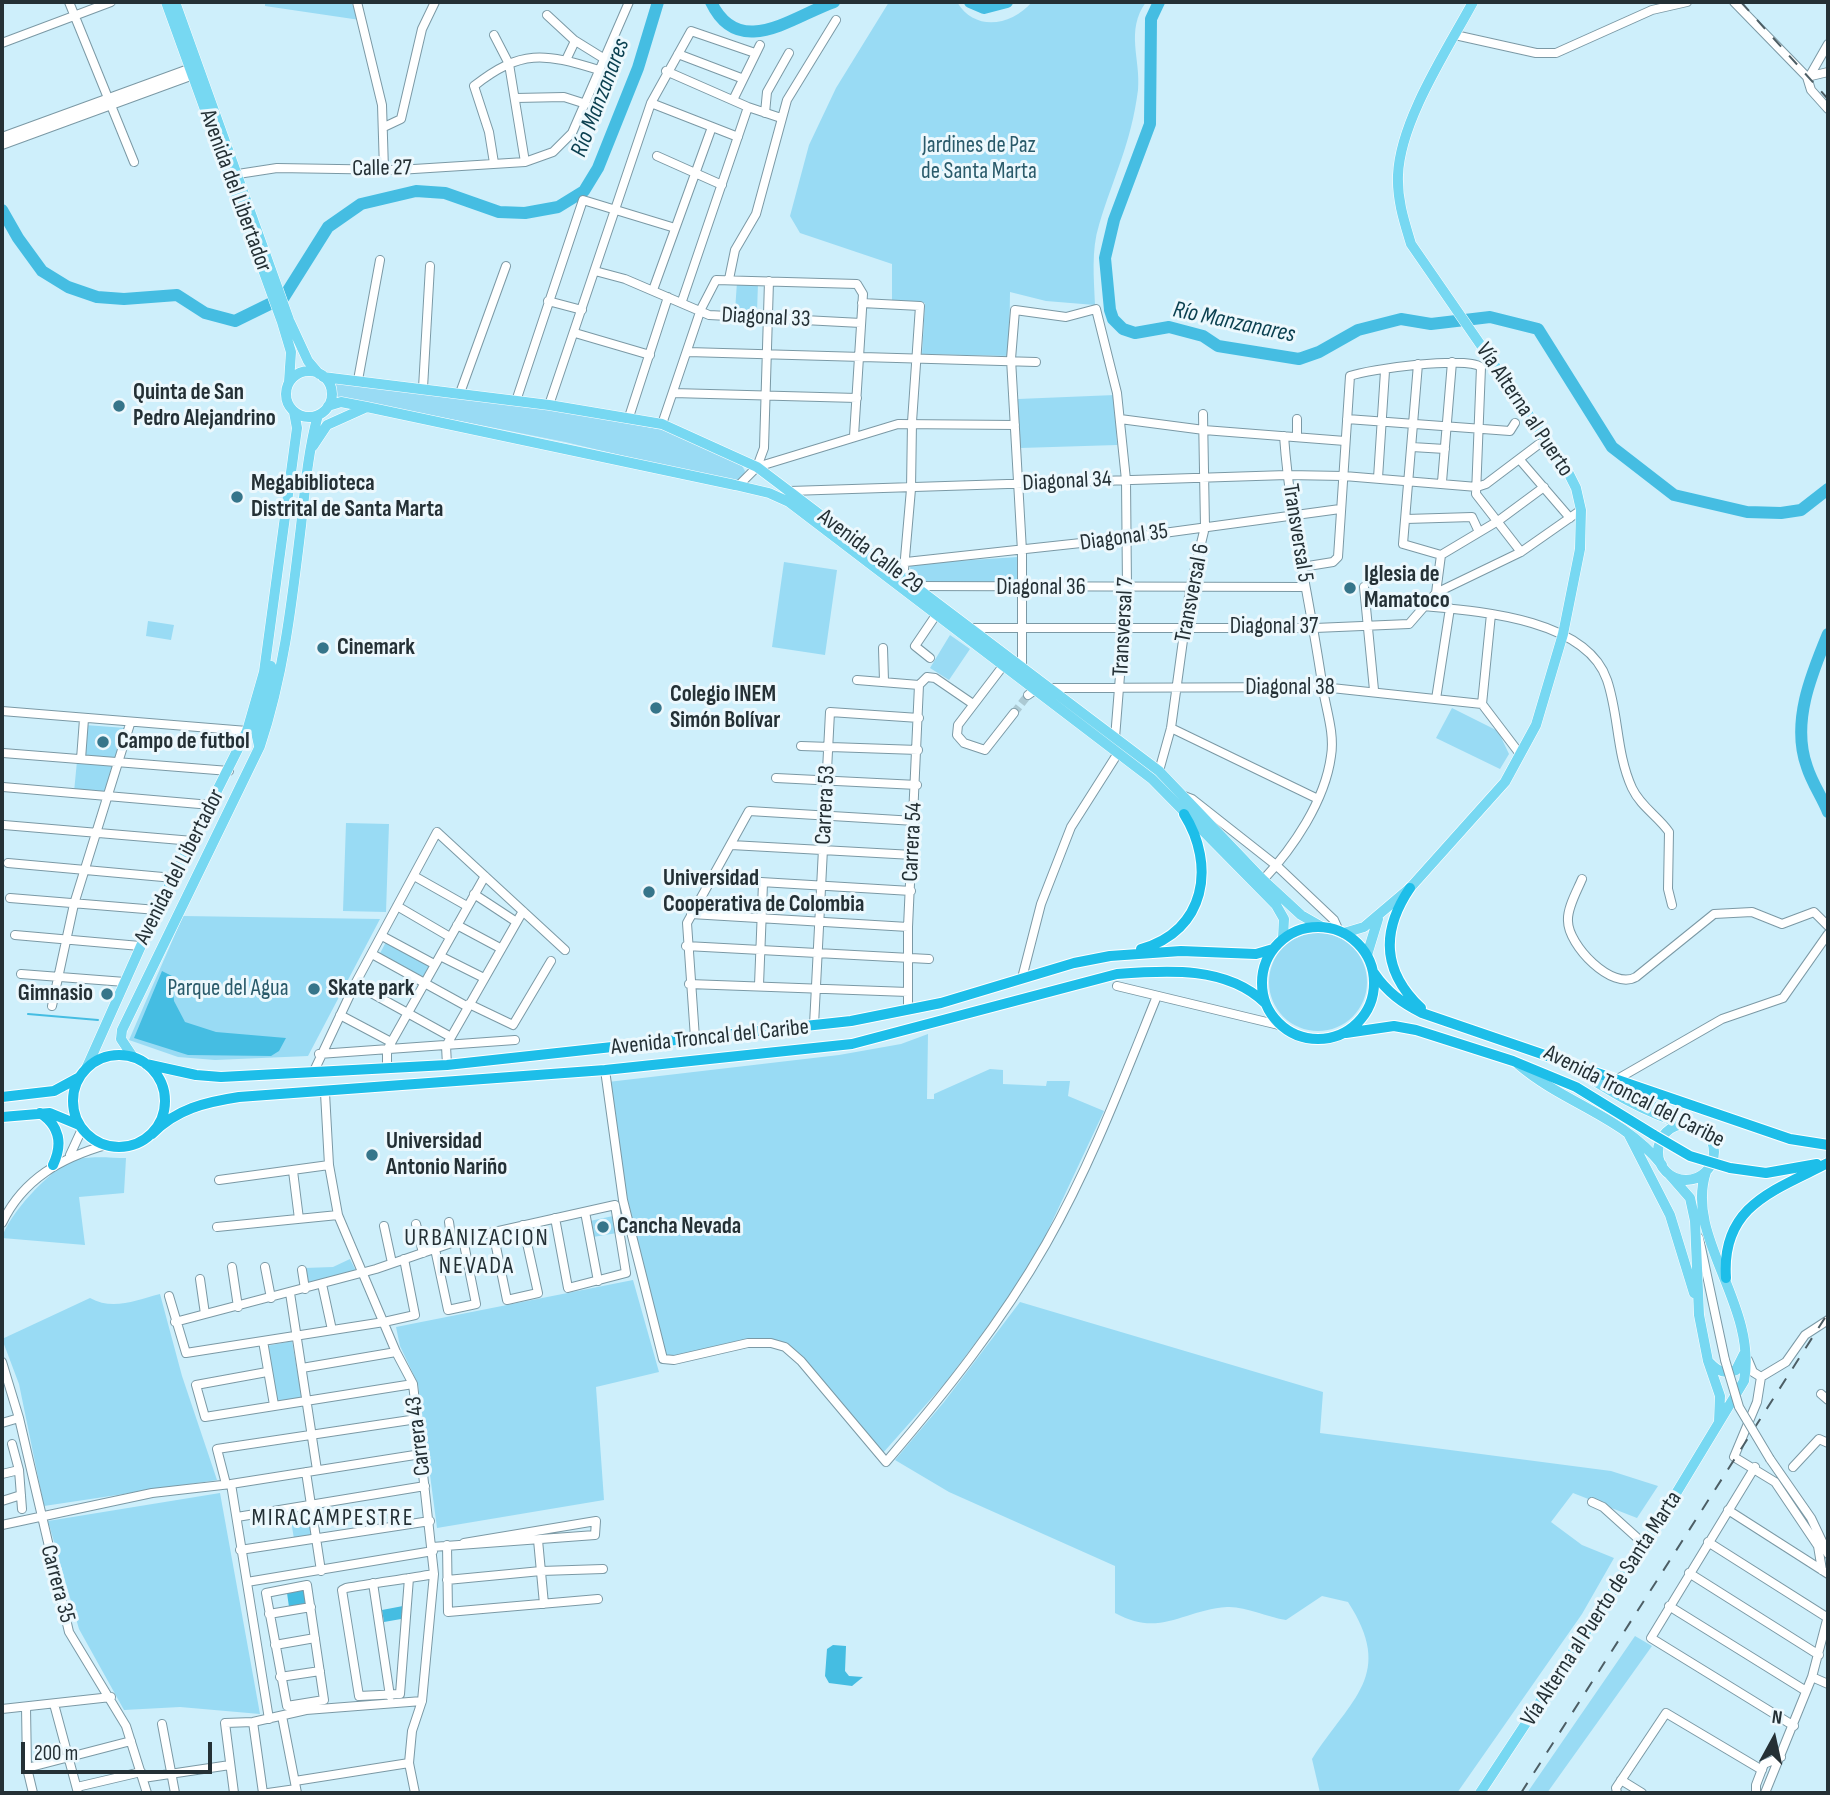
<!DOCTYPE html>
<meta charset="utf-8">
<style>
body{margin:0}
#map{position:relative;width:1830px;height:1795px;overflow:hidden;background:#ceeffb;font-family:"Sofia Sans Condensed",sans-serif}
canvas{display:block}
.frame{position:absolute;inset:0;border:4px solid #243035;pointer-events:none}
.north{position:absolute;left:1739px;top:1704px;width:70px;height:70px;-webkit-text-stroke:5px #ecf8fd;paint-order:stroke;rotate:8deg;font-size:19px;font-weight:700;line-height:28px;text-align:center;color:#243035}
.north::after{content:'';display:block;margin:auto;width:24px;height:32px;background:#243035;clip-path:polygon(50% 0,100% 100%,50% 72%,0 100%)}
.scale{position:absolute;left:21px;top:1742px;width:191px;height:32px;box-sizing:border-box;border:4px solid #243035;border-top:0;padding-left:9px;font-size:21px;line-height:24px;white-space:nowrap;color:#243035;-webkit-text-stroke:5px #ecf8fd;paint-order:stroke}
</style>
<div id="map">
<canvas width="1830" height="1795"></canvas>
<div class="frame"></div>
<div class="north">N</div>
<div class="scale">200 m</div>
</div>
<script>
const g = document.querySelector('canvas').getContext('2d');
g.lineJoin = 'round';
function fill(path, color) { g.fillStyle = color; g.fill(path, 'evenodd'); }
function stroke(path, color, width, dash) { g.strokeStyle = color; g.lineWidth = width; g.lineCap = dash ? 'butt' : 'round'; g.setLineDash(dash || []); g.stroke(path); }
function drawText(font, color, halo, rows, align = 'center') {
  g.font = font + ' "Sofia Sans Condensed",sans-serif'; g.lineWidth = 6; g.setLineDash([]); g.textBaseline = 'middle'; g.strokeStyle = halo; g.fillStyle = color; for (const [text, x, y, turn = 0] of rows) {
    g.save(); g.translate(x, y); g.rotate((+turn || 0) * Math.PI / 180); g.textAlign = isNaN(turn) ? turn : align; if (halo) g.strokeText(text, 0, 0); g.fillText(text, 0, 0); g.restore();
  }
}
fill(new Path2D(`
 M 265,2 L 351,2 L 360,20 L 265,6 Z
 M 889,2 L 957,2 C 975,32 1011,26 1032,2 L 1146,2 C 1125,31 1141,59 1138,90 C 1131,144 1114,175 1099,225 C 1091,250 1094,279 1095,305 L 1046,301 L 1010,292 L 1009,356 L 922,354 L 925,303 L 892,302 L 892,264 L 800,233 L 790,216 L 809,145 L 836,88 Z
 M 737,282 L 758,283 L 757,312 L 735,311 Z
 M 332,378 L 562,411 L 668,431 L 740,462 L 745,471 L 743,477 L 734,482 L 565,442 L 335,396 Z
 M 1115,395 L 1117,445 L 1020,448 L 1018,399 Z
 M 1018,557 L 1020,587 L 911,582 L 910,564 Z
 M 784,562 L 837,570 L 825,655 L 772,647 Z
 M 148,621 L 174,625 L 171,640 L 146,636 Z
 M 950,635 L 970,649 L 949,680 L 930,668 Z
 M 1452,708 L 1498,731 L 1509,754 L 1500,769 L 1436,738 Z
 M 85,725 L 126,728 L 119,758 L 82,755 Z
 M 77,761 L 116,764 L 104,795 L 74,792 Z
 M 346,823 L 389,824 L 386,912 L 343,911 Z
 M 183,916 L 380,919 L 308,1056 L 215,1060 L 178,1057 L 129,1040 Z
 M1269 982a49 49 0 1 1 98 0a49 49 0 1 1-98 0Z
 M 386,942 L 430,964 L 422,979 L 378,957 Z
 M 928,1034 L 927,1099 L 934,1099 L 934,1094 L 990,1069 L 1003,1070 L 1003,1084 L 1046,1086 L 1047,1081 L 1070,1081 L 1068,1096 L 1104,1111 L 1035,1258 L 1014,1291 L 946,1382 L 882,1454 L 809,1364 L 798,1354 L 775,1342 L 670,1358 L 664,1353 L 632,1226 L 608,1082 L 839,1055 L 901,1044 Z
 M 126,1158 L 124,1193 L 79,1197 L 85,1245 L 2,1238 C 8,1215 49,1171 71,1161 C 87,1155 110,1158 126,1158 Z
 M 613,1216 L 617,1233 L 593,1237 L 590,1221 Z
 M 350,1259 L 356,1271 L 307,1284 L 304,1268 L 333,1267 Z
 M 633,1280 L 659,1372 L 596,1387 L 604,1500 L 437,1528 L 418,1384 L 400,1346 L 396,1327 Z
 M 160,1294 L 182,1376 L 217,1480 L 44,1506 L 19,1384 L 2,1339 L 90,1298 C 113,1311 136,1300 160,1294 Z
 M 1020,1302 L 1323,1392 L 1320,1433 L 1611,1471 L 1658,1486 L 1637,1518 L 1573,1493 L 1551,1522 L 1582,1545 L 1614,1558 L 1582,1614 L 1457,1793 L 1320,1793 L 1312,1759 C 1352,1697 1395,1675 1348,1602 L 1322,1596 L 1286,1620 C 1267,1617 1245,1606 1227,1607 C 1183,1610 1160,1638 1115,1613 L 1115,1566 L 949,1492 L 895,1460 L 944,1402 Z
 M 292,1341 L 302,1399 L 278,1403 L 267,1346 Z
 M 220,1493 L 260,1714 L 180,1707 L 124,1710 L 79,1629 L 48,1521 Z
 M 309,1511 L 313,1537 L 294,1539 L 290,1514 Z
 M 1635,1636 L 1652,1646 L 1547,1793 L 1527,1793 Z`), '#99dbf4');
fill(new Path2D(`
 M 162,971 L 172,976 L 174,1001 L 185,1022 L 216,1032 L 286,1038 L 279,1051 L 271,1056 L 188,1055 L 134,1038 Z
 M 304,1590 L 306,1604 L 289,1607 L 287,1593 Z
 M 403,1606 L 401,1619 L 384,1622 L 382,1610 Z
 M 833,1645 L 846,1646 L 845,1671 L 849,1676 L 863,1677 L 852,1686 L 829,1683 L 825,1676 L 827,1649 Z`), '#45bde2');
stroke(new Path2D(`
 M 28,1014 L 98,1020`), '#45bde2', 2);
stroke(new Path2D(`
 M 711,2 C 739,61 793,16 834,2
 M 970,2 L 984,8 L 1007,2
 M 1159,2 L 1151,19 L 1150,124 L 1114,220 L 1105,258 L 1110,310 L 1113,319 L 1123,329 L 1135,333 L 1169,327 L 1203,336 L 1218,346 L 1299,359 L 1319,352 L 1358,330 L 1401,319 L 1431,324 L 1490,317 L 1538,329 L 1612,447 L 1674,495 L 1747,512 L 1781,513 L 1801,510 L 1828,489
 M 2,210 L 18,238 L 42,271 L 68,287 L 97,297 L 124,299 L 177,295 L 205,313 L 235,321 L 284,297 L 328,227 L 361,204 L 416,191 L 445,193 L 499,212 L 525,213 L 558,207 L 584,191 L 598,168 L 638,68 L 658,2
 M 1828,634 C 1811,675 1791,723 1807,767 C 1812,783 1822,797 1828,812`), '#45bde2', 12);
stroke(new Path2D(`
 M 1014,713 L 1028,695`), '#acc9d3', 8, [8, 4]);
const minor = new Path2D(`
 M 69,2 L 134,162
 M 357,2 L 382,105 L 384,170
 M 1734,2 L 1807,77 L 1811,90 L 1828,109
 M 547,15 L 574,40 L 603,58
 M 494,35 L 509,64 L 525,162
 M 1455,35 L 1536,53 L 1556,53 L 1652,10 L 1687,2
 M 2,43 L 111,2
 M 678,54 L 741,78
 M 566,60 L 575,41
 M 666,71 L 748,107 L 781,118
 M 1811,76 L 1828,72
 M 1808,79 L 1828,44
 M 516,98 L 564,97 L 586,104
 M 733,100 L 760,45
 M 651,103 L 738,137
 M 765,113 L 767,92 L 789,53
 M 384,127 L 401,119 L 422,29 L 435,2
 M 2,137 L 194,67
 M 2,145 L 196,74
 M 657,156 L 722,185
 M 494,163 L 489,132 L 474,86 C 521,49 544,53 599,70
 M 238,174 L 277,168 L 398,170 L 525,162 L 553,152 L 572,133 L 629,2
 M 595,271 L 625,279 L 709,315 L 861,323
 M 729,279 L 735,250 L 756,214 L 787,100 L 836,20
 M 653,290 L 712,127
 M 548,301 L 582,310
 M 682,301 L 748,107
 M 862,303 L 920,306 L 912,422 L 911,489 L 903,581
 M 575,333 L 650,355
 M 688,352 L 1036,362
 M 1418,364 L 1403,544 L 1441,555 L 1498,521 L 1544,487
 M 358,380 L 380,260
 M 423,388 L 430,266
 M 460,393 L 506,266
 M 673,393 L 857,398
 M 516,401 L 583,200 L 675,228
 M 549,405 L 651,103 L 691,31 L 755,53
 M 629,417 L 668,297
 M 1120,419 L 1204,430 L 1345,441
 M 1297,419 L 1297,437
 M 1347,419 L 1510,431 L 1515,423
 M 662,424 L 701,309 L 716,280 L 857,284 L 863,294 L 854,436
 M 1412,447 L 1445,449
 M 1520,460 L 1570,518
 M 757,467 L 898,424 L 1015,425
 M 1378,478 L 1385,371
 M 1442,482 L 1452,362
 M 739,485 L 757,467 L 764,448 L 769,281
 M 790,491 L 1287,475 L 1344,476 L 1477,487 L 1486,484 L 1539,444
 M 1406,519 L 1472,517 L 1479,532
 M 906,562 L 1127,538 L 1340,509
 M 1302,567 L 1333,562 L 1338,557 L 1350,376 C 1369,369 1466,356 1481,367 L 1476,494 L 1521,552
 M 910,586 L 1305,587
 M 1364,587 L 1374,690
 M 1436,593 L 1441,555
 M 1423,606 C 1476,611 1586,618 1607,680 C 1619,715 1616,753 1632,788 C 1641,807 1658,816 1669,832 L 1668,889 L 1672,905
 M 972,628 L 1315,628 L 1409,624 L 1436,593 L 1521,552 L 1581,510
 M 883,648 L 884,681
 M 930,658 L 915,646 L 936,615
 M 1003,666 L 958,725 L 957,735 L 964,743 L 985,750 L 1014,713
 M 1022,668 L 1022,551 L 1011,359 L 1015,310 L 1066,317 L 1096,309 L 1117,393 L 1126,480 L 1127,588 L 1115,738
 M 857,680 L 919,685
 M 1028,695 L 1035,690 L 1049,688 L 1322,687 L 1482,704 L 1520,754
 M 1436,699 L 1450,608
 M 1482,704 L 1491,614
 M 2,711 L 247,731
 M 1171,728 L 1318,799
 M 801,746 L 918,750
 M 3,753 L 229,771
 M 81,759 L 84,719
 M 1159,771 L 1171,728 L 1190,589 L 1205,527 L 1203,414
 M 776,778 L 917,785
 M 3,787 L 211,805
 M 1184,796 L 1192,799 L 1277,866 L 1334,920 L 1339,931
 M 4,825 L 193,841
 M 731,845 L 913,855
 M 8,863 L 174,878
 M 414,876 L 467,906
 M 711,879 L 911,891
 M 1582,879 C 1577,891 1567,908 1568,921 C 1568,945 1612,991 1636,977 L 1714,914 L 1752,912 L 1782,924 L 1814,912 L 1828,926
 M 1263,880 C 1293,848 1325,801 1331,756 C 1335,732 1325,707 1322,683 C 1310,600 1290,520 1284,436
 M 474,894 L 515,921
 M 10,898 L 157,910
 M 397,906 L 450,937
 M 691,914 L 908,927
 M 457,925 L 500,948
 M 15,935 L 140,946
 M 382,936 L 434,964
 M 686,946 L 929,959
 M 372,954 L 468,1007
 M 440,956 L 484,978
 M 21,974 L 125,982
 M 1022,978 L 1041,904 L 1071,827 L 1118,753
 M 355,984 L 451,1037
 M 689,984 L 908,992
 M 759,985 L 763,883
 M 1117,986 L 1283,1026
 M 469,1004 L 513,1025 L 551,961
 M 52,1006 L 74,904 L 130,724
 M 908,1010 L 908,927 L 919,685 L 927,677 L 935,678 L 973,704
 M 340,1015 L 391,1042
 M 814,1025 L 830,712 L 919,718
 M 695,1038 L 687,923 L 749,811 L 915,821
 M 319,1054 L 515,1040
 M 447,1065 L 446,1046 L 523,911
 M 387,1068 L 387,1050 L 485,876
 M 605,1070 L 623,1200 L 663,1359 L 674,1360 L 748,1343 L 771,1343 L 785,1347 L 801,1361 L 886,1462 C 945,1393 1001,1323 1046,1244 C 1091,1165 1123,1080 1157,996
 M 314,1071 L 355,984 L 437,832 L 565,950
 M 1614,1081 L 1722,1019 L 1783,998 L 1828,934
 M 325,1093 L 329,1165 L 338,1215 L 396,1352 L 413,1384 L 417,1419 L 434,1574 L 422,1701 L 412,1731 L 409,1763 L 415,1793
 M 70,1155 L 82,1129
 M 293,1171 L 299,1219
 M 219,1180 L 329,1165
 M 585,1212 L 598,1281
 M 449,1222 L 452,1243
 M 2,1223 C 23,1179 61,1158 106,1145
 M 416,1224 L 423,1253
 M 384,1226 L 392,1263
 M 217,1227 L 338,1215
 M 493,1232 L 507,1300 L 538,1293 L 523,1225
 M 1699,1238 L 1725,1360
 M 435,1249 L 448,1310 L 476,1304 L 463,1239
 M 232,1267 L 238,1307
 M 265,1267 L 271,1298
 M 302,1270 L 305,1289
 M 200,1279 L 205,1314
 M 322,1284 L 332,1330
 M 290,1293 L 317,1470
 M 169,1296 L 186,1353 L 384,1322 L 415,1315 L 404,1259
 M 175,1322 L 376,1269 L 463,1239 L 615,1205 L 626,1273 L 568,1288 L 555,1218
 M 263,1341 L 274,1405
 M 1748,1360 L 1753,1372 L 1761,1377
 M 2,1362 L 19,1418 L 69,1632 L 126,1726 L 147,1793
 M 302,1368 L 396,1352
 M 267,1372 L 196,1385 L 205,1417 L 413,1384
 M 1821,1394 L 1828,1400
 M 2,1423 L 19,1418
 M 12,1444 L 19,1470 L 22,1509
 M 1770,1459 L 1811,1518 L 1828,1554
 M 1755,1467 L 1651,1638 L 1794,1726
 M 1793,1467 L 1819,1439 L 1828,1443
 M 306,1472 L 321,1571
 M 2,1474 L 19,1470
 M 226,1484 L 217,1449 L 417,1419
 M 231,1484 L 269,1719
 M 2,1501 L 21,1495
 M 1592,1502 L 1603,1507 L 1644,1544
 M 1728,1510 L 1828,1574
 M 237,1517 L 425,1486
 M 2,1525 L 152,1493 L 231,1484 L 421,1454
 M 538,1540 L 544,1604
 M 1708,1542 L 1828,1618
 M 447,1545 L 448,1612 L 598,1599
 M 432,1547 L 595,1535 L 596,1521 L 464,1543
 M 240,1550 L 430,1521
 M 1822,1570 L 1818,1546 L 1775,1482 L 1734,1457 L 1757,1402 L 1761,1377 L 1786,1362 L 1805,1335 L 1828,1320
 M 1689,1573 L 1819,1655
 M 409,1578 L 400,1694 L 359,1696 L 342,1590 L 346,1588 C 375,1583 405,1579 434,1574
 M 447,1580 L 541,1571 L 603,1569
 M 247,1582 L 433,1551
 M 373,1583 L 390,1696
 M 307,1585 L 324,1700 L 287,1706 L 266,1593 Z
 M 1669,1606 L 1806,1691
 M 269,1614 L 311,1607
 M 275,1645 L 315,1638
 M 280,1677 L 320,1671
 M 1812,1677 L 1828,1684
 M 54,1704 L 78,1793
 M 26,1707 L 27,1768 L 33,1793
 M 2,1709 L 111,1697
 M 282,1716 L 297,1793
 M 253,1722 L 263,1793
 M 162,1724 L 175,1793
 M 27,1768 L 131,1741
 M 143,1778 L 230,1765
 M 1621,1780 L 1642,1793
 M 295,1781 L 409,1763
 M 77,1787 L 141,1772
 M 234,1793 L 225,1723 L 253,1722 L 306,1710 L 422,1701
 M 268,1793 L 296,1789
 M 1617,1793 L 1616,1788 L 1666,1713 L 1762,1770
 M 1756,1793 L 1756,1785 L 1764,1764 L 1781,1757
 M 1765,1793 L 1812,1677 L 1828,1616`);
const major = new Path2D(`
 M 166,2 L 282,322 L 291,352 L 289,382
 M 175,2 L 289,320 L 308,361 L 319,374
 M286 394a23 23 0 1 1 46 0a23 23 0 1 1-46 0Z
 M 323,377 L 549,405 L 662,424 L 757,467 L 1159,771 L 1263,880 L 1301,915 L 1322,927
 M 328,406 L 341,402 L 367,407 L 735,485 L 769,493 L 789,502 L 1152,779 L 1276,905 L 1284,919 L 1283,938
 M 313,446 L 327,425 L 367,407
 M 259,746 L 256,732 L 271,666
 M 1344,933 L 1364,927 L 1410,888 L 1505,782 L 1536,725 L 1563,634 L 1580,549 L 1581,510 L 1576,488 L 1567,470 L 1411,244 C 1404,221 1397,200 1398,175 C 1400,121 1447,50 1473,2
 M 1367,955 L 1378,919
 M 133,1057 L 121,1039 L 122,1030 L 260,746 C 284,674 292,601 301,526 C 305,489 308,451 318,415
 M 1519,1065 C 1565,1104 1621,1115 1662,1165
 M 1574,1068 C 1610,1091 1643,1112 1684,1124
 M 86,1069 L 157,910 L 247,731 L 264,672 L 297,428 L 294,412
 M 1640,1089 L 1646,1101 L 1666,1116
 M1658 1152a28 28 0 1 1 56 0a28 28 0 1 1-56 0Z
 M 1628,1133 L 1670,1215 L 1694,1293
 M 1669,1174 L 1690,1198 L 1695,1221 L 1699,1315 L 1708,1361 L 1720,1396 L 1719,1422
 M 1710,1363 C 1718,1372 1726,1374 1736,1370 L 1744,1354
 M 1480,1793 L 1663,1515 L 1744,1381 C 1758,1305 1684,1237 1706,1172`);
const highway = new Path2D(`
 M 1410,888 C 1381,931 1382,971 1421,1008
 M1262 983a56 56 0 1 1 112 0a56 56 0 1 1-112 0Z
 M 1141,949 C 1206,931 1216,865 1184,814
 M 1374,973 C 1387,992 1402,1003 1422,1013 L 1790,1139 L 1828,1145
 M 1346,1033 L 1394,1026 L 1416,1030 L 1513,1061 L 1576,1087 L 1654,1135
 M73 1101a46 46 0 1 1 92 0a46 46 0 1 1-92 0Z
 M 146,1064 L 196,1075 L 221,1077 L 447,1065 L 851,1021 L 941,1003 L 1074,963 L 1110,956 L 1181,951 L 1256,954 L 1273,949
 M 2,1097 L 54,1091 L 78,1078
 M 40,1113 C 60,1126 63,1144 53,1165
 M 2,1117 L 50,1113 L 79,1125
 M 152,1134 C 176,1109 206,1102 239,1097 L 605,1070 L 852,1044 L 1117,974 C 1167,970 1227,966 1265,1003
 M 1730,1168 L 1766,1173 L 1817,1164
 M 1726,1278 C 1721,1206 1773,1191 1828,1163`);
stroke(minor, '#7b99a5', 10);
stroke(major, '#fff', 11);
stroke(highway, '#fff', 12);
stroke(minor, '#fff', 8);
stroke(major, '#77d8f2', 10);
stroke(highway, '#1dbee9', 10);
stroke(new Path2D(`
 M 1741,2 L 1828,99
 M 1521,1793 L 1828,1313`), '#4d5e65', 2, [12, 12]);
const minorBridge = new Path2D(`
 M 1725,1360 L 1739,1407 L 1770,1459`);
const highwayBridge = new Path2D(`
 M 1654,1135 L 1690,1156 L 1730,1168`);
stroke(minorBridge, '#7b99a5', 10, []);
stroke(highwayBridge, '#fff', 12, []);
stroke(minorBridge, '#fff', 8);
stroke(highwayBridge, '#1dbee9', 10);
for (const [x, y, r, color] of [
 [119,406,7,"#36758a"],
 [237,497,7,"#36758a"],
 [1350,588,7,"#36758a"],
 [323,648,7,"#36758a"],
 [656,708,7,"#36758a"],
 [103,742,7,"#36758a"],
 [649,892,7,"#36758a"],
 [314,989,7,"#36758a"],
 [107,994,7,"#36758a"],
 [372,1155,7,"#36758a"],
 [603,1227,7,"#36758a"]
]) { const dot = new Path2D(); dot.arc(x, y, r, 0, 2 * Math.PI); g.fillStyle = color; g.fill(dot); stroke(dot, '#ecf8fd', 2.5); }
drawText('23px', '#295a6a', '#ecf8fd', [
 ["Jardines de Paz",979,146],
 ["de Santa Marta",979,172],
 ["Parque del Agua",228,989]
]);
drawText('23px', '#243035', '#ecf8fd', [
 ["Calle 27",382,169,-1],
 ["Avenida del Libertador",235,191,70],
 ["Diagonal 33",766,318,3],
 ["Vía Alterna al Puerto",1524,410,56],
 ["Diagonal 34",1067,482,-3],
 ["Transversal 5",1297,533,81],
 ["Diagonal 35",1124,538,-8],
 ["Avenida Calle 29",870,552,37],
 ["Diagonal 36",1041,588],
 ["Transversal 6",1193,593,-79],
 ["Transversal 7",1124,627,-87],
 ["Diagonal 37",1274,627],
 ["Diagonal 38",1290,688],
 ["Carrera 53",826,805,-87],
 ["Carrera 54",913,842,-87],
 ["Avenida del Libertador",180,867,-63],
 ["Avenida Troncal del Caribe",710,1038,-6],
 ["Avenida Troncal del Caribe",1634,1097,27],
 ["Carrera 43",419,1436,-97],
 ["Carrera 35",57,1584,75],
 ["Vía Alterna al Puerto de Santa Marta",1602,1609,-57]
]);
drawText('bold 23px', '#243035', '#ecf8fd', [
 ["Quinta de San",133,393],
 ["Pedro Alejandrino",133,419],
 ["Megabiblioteca",251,484],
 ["Distrital de Santa Marta",251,510],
 ["Iglesia de",1364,575],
 ["Mamatoco",1364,601],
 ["Cinemark",337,648],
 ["Colegio INEM",670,695],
 ["Simón Bolívar",670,721],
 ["Campo de futbol",117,742],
 ["Universidad",663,879],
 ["Cooperativa de Colombia",663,905],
 ["Skate park",328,989],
 ["Gimnasio",93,994,"right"],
 ["Universidad",386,1142],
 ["Antonio Nariño",386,1168],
 ["Cancha Nevada",617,1227]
], 'left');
drawText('italic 24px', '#0a3f4f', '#ecf8fd', [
 ["Río Manzanares",601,98,-69],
 ["Río Manzanares",1234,323,12]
]);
g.letterSpacing = '2px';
drawText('24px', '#243035', '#ecf8fd', [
 ["URBANIZACION",477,1239],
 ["NEVADA",477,1267],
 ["MIRACAMPESTRE",333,1519]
]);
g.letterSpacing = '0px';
</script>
